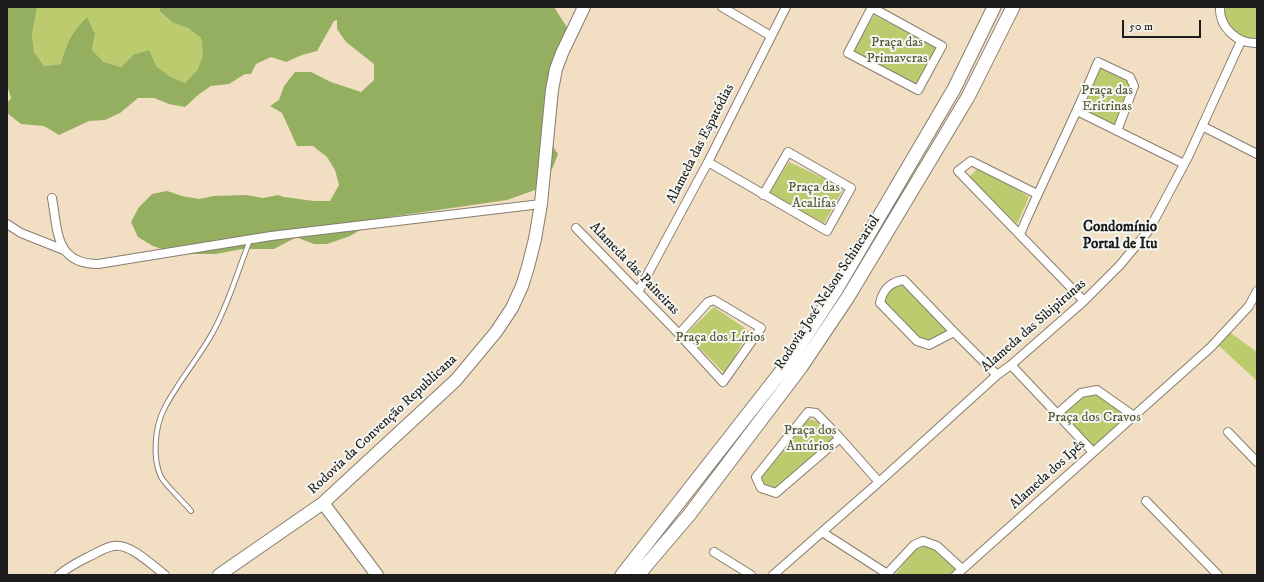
<!DOCTYPE html>
<meta charset="utf-8">
<style>
body{margin:0}
#map{position:relative;width:1264px;height:582px;overflow:hidden;background:#f2dec2;font-family:"IM FELL DW Pica",serif}
canvas{display:block}
.frame{position:absolute;inset:0;border:8px solid #1c1c1c;pointer-events:none}
.scale{position:absolute;left:1122px;top:20px;width:79px;height:18px;box-sizing:border-box;border:2px solid #1c1c1c;border-top:0;padding-left:5px;font-size:12px;line-height:14px;white-space:nowrap;color:#1c1c1c;-webkit-text-stroke:3px #f6f6f2;paint-order:stroke}
</style>
<div id="map">
<canvas width="1264" height="582"></canvas>
<div class="frame"></div>
<div class="scale">50 m</div>
</div>
<script>
const g = document.querySelector('canvas').getContext('2d');
g.lineJoin = 'round';
function fill(path, color) { g.fillStyle = color; g.fill(path, 'evenodd'); }
function stroke(path, color, width, dash) { g.strokeStyle = color; g.lineWidth = width; g.lineCap = dash ? 'butt' : 'round'; g.setLineDash(dash || []); g.stroke(path); }
function drawText(font, color, halo, rows, align = 'center') {
  g.font = font + ' "IM FELL DW Pica",serif'; g.lineWidth = 4; g.setLineDash([]); g.textBaseline = 'middle'; g.strokeStyle = halo; g.fillStyle = color; for (const [text, x, y, turn = 0] of rows) {
    g.save(); g.translate(x, y); g.rotate((+turn || 0) * Math.PI / 180); g.textAlign = isNaN(turn) ? turn : align; if (halo) g.strokeText(text, 0, 0); g.fillText(text, 0, 0); g.restore();
  }
}
fill(new Path2D(`
 M 37,7 L 160,7 L 160,13 L 173,23 L 188,28 L 201,38 L 203,55 L 198,69 L 185,83 L 169,76 L 156,66 L 133,55 L 121,67 L 104,62 L 92,50 L 95,34 L 66,47 L 61,64 L 44,66 L 34,52 L 32,35 Z
 M 1221,7 L 1257,7 L 1257,40 L 1243,38 L 1229,29 Z
 M 874,15 L 937,48 L 916,87 L 852,52 Z
 M 1101,68 L 1128,81 L 1129,90 L 1117,126 L 1082,109 Z
 M 789,162 L 844,188 L 824,223 L 768,194 Z
 M 979,167 L 1029,197 L 1017,224 L 969,177 Z
 M 902,282 L 948,331 L 929,342 L 918,340 L 885,303 L 884,298 L 891,288 Z
 M 714,307 L 749,331 L 725,374 L 686,334 Z
 M 1228,331 L 1257,352 L 1257,381 L 1216,343 Z
 M 1097,392 L 1132,416 L 1093,451 L 1058,414 L 1081,394 Z
 M 807,418 L 818,422 L 834,440 L 776,491 L 764,485 L 760,477 Z
 M 923,545 L 935,548 L 958,570 L 953,575 L 895,575 L 914,550 Z`), '#bccb6d');
fill(new Path2D(`
 M 7,7 L 37,7 L 32,35 L 34,52 L 44,66 L 61,64 C 67,42 71,34 87,17 L 95,34 L 92,50 L 104,62 L 121,67 L 133,55 L 149,50 L 156,66 L 169,76 L 185,83 L 198,69 L 203,55 L 201,38 L 188,28 L 173,23 L 160,12 L 160,7 L 554,7 L 568,29 L 543,110 L 546,126 L 554,148 L 558,154 L 553,167 L 545,181 L 535,190 L 507,200 L 389,217 L 374,222 L 350,236 L 327,244 L 314,244 L 298,238 L 295,238 L 274,249 L 242,249 L 216,254 L 184,254 L 168,251 L 153,246 L 138,237 L 131,222 L 139,207 L 152,194 L 167,191 L 182,196 L 199,199 L 214,196 L 246,195 L 263,198 L 278,195 L 284,197 L 314,201 L 330,201 L 339,185 L 335,170 L 327,157 L 313,146 L 297,146 L 282,113 L 270,106 L 279,100 L 284,86 L 295,72 L 311,72 L 331,82 L 361,92 L 374,80 L 374,64 L 346,42 L 337,29 L 337,20 L 334,21 L 317,51 L 302,55 L 286,62 L 271,57 L 256,64 L 251,74 L 245,74 L 229,84 L 211,86 L 198,95 L 185,107 L 169,104 L 154,98 L 138,98 L 120,113 L 105,120 L 89,121 L 59,135 L 44,126 L 21,124 L 7,113 L 7,103 L 11,98 L 7,85 Z`), '#95af60');
const lane = new Path2D(`
 M 191,511 C 183,501 167,487 161,477 C 152,458 155,427 164,409 C 178,382 198,359 213,332 C 229,303 238,270 250,240`);
const street = new Path2D(`
 M 722,7 L 771,36
 M 871,7 L 942,46 L 918,90 L 848,53 L 872,7
 M 1220,7 C 1219,27 1237,44 1257,43
 M 1077,111 L 1184,164
 M 1202,126 L 1257,154
 M 708,162 L 827,231 L 851,188 L 788,152 L 763,195
 M 1037,194 L 971,161 L 958,171 L 1084,301
 M 52,198 C 58,231 55,264 98,264 L 271,236 L 541,204
 M 7,224 L 21,233 L 64,250
 M 576,228 L 679,334 L 723,382 L 761,328 L 714,300 L 708,302 L 679,334
 M 1020,234 C 1045,176 1074,120 1098,62 L 1130,77 L 1134,86 L 1117,131
 M 638,292 L 708,162 L 786,7
 M 954,332 L 929,345 L 917,341 L 880,303 C 883,289 890,282 904,280 L 954,332 L 997,375
 M 1011,365 L 1093,452
 M 1057,414 L 1081,393 L 1097,390 L 1134,416
 M 1228,432 L 1257,462
 M 840,438 L 776,493 L 761,488 L 756,477 L 808,412 L 816,413 L 840,438 L 879,482
 M 1146,501 L 1218,575
 M 822,532 L 889,575
 M 714,552 L 751,575
 M 887,574 L 914,545 L 923,541 L 937,546 L 962,569
 M 59,575 C 68,567 78,562 88,557 C 97,553 105,547 114,546 C 130,543 153,566 165,575
 M 773,575 L 879,482 L 997,375 L 1011,365 L 1084,301 L 1120,265 L 1149,230 L 1188,157 L 1241,41
 M 956,575 L 1211,347 L 1249,306 L 1257,291`);
const secondary = new Path2D(`
 M 323,503 L 377,575
 M 219,575 L 323,503 L 456,380 L 496,332 L 512,308 L 522,286 L 528,267 L 535,239 L 541,204 L 550,110 L 552,90 L 556,69 L 562,53 L 584,7`);
const primary = new Path2D(`
 M 622,575 L 791,359 L 836,290 L 954,89 L 994,7
 M 638,575 L 689,515 L 801,367 L 848,297 L 968,97 L 1013,7`);
stroke(lane, '#877d6f', 6);
stroke(street, '#877d6f', 10);
stroke(secondary, '#877d6f', 14);
stroke(primary, '#877d6f', 15);
stroke(lane, '#fff', 4);
stroke(street, '#fff', 8);
stroke(secondary, '#fff', 12);
stroke(primary, '#fff', 13);
drawText('14px', '#545938', '#f6f6f2', [
 ["Praça das",897,43],
 ["Primaveras",897,59],
 ["Praça das",1107,91],
 ["Eritrinas",1107,107],
 ["Praça das",814,188],
 ["Acalifas",814,204],
 ["Praça dos Lírios",720,338],
 ["Praça dos Cravos",1094,418],
 ["Praça dos",810,431],
 ["Antúrios",810,447]
]);
drawText('14px', '#1c1c1c', '#f6f6f2', [
 ["Alameda das Espatódias",701,144,-63],
 ["Alameda das Paineiras",634,269,46],
 ["Rodovia José Nelson Schincariol",828,293,-57],
 ["Alameda das Sibipirunas",1034,326,-41],
 ["Rodovia da Convenção Republicana",383,425,-43],
 ["Alameda dos Ipês",1048,475,-42]
]);
drawText('bold 15px', '#1c1c1c', '#f6f6f2', [
 ["Condomínio",1120,228],
 ["Portal de Itu",1120,245]
]);
</script>
